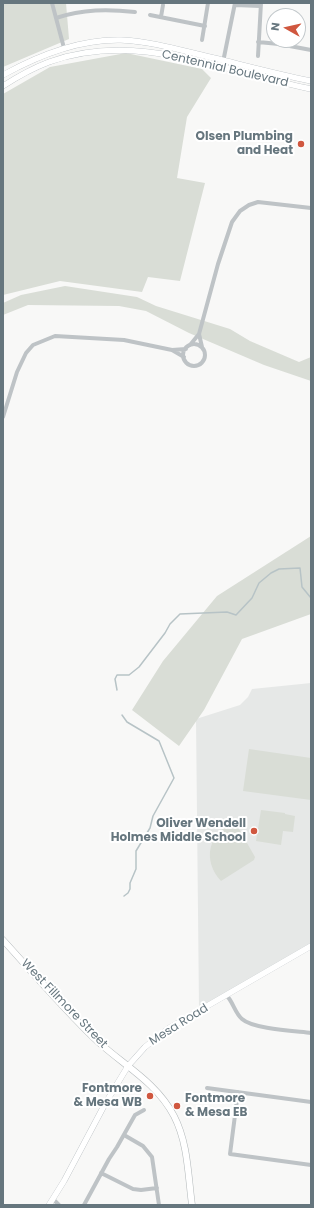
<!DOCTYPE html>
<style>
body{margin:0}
#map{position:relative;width:314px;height:1208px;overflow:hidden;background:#f8f8f7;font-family:Poppins,sans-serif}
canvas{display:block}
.frame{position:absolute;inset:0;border:4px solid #66767e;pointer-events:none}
.north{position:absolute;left:266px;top:8px;width:40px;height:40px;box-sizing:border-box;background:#fff;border:1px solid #c2c8cb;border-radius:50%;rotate:278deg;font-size:11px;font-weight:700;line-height:16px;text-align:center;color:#66767e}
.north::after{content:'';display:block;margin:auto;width:14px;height:18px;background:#d0573f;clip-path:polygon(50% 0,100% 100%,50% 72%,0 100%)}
</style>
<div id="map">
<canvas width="314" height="1208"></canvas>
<div class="frame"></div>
<div class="north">N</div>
</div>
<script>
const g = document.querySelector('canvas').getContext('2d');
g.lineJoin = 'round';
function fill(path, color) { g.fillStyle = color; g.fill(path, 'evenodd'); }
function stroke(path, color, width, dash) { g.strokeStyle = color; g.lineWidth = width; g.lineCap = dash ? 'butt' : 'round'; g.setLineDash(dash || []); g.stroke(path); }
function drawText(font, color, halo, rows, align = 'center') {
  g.font = font + ' Poppins,sans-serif'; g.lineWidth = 4; g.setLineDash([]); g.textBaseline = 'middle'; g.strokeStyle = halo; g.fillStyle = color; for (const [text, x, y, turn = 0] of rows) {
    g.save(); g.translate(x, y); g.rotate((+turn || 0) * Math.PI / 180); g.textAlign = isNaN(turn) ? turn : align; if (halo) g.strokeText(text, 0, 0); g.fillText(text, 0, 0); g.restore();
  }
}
fill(new Path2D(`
 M 311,683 L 311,943 L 199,1008 L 196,719 L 240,705 L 248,697 L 252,689 Z`), '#e6e8e7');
fill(new Path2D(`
 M 3,3 L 66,3 L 69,39 L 3,67 Z
 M 126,53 L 202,69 L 211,78 L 187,117 L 177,178 L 205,183 L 180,281 L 148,277 L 142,292 L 60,281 L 3,295 L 3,94 L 50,67 Z
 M 65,286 L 137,297 L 156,306 L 230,329 L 250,341 L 299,362 L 311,357 L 311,381 L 264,365 L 189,333 L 146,311 L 119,306 L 28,305 L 3,315 L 3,303 L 21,295 Z
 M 311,536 L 311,614 L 242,639 L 204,710 L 179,746 L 132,710 L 163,661 L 217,596 Z
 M 249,749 L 311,758 L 311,800 L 243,791 Z
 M 261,810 L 285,813 L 285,814 L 295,816 L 293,832 L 283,831 L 281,845 L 256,841 Z
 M 235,822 L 255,857 L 254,860 L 221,881 C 202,860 208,833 235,822 Z`), '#d9ddd6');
stroke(new Path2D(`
 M 117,690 L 115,679 L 117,675 L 129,675 L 139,667 L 165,633 L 170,624 L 180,614 L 227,612 L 236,615 L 252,598 L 259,583 L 271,573 L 279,569 L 300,568 L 302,587 L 311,598
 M 122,715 L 127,722 L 159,741 L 174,778 L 153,816 L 150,828 L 136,851 L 136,869 L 130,883 L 130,889 L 128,893 L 124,896`), '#b7c3c6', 1.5);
const secondary = new Path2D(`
 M 3,75 C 39,55 79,39 121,40 C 145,41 169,47 193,53 C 232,62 271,73 311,81
 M 3,86 C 17,77 33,68 49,62 C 138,30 224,72 311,89
 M 49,1205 L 64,1181 L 105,1104 L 128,1066 L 145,1047 L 169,1028 L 311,946`);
const primary = new Path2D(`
 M 3,940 C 33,973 62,1007 94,1038 C 121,1064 156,1081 174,1116 C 188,1143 188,1175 192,1205`);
stroke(secondary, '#b1b7bb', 6);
stroke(primary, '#b2b8ba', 7);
stroke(new Path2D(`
 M 52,3 L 64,48
 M 235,5 L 260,6
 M 150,15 L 205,26
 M 161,17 L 163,5
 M 56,18 C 83,9 108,9 135,12
 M 202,40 L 208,3
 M 258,42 L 279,44 L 311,50
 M 258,56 L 261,3
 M 222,67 L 235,3
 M 199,334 L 202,347
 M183 355a11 11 0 1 1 22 0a11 11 0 1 1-22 0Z
 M 190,345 L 199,334 L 218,264 L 232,222 L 240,211 L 249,205 L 258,202 L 311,208
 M 172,350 L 184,357
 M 3,417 L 17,372 L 26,353 L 33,345 L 55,336 L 124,340 L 172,350 L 186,349
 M 227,996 C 233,1002 235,1013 242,1019 C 253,1029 295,1031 311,1033
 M 207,1088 L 311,1102
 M 238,1092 L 230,1154 L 311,1165
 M 124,1135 L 143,1146 L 152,1157 L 159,1205
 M 101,1173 L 133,1189 L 141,1190 L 157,1188
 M 53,1199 L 59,1205
 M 84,1205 L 109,1159 L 117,1147 L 135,1115 L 144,1110`), '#bec3c6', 4);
stroke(secondary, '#fff', 5.5);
stroke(primary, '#fff', 6);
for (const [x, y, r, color] of [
 [301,144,4,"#d0573f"],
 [254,831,4,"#d0573f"],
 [150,1096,4,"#d0573f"],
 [177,1106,4,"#d0573f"]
]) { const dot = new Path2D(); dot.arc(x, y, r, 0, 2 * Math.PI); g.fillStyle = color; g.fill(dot); stroke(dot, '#fff', 1.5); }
drawText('12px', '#66767e', '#fff', [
 ["Centennial Boulevard",225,69,13],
 ["West Fillmore Street",64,1004,46],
 ["Mesa Road",179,1025,-32]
]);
drawText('bold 12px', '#66767e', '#fff', [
 ["Olsen Plumbing",293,137],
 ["and Heat",293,151],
 ["Oliver Wendell",246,824],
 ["Holmes Middle School",246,838],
 ["Fontmore",142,1089],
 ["& Mesa WB",142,1103],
 ["Fontmore",185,1099,"left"],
 ["& Mesa EB",185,1113,"left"]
], 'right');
</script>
